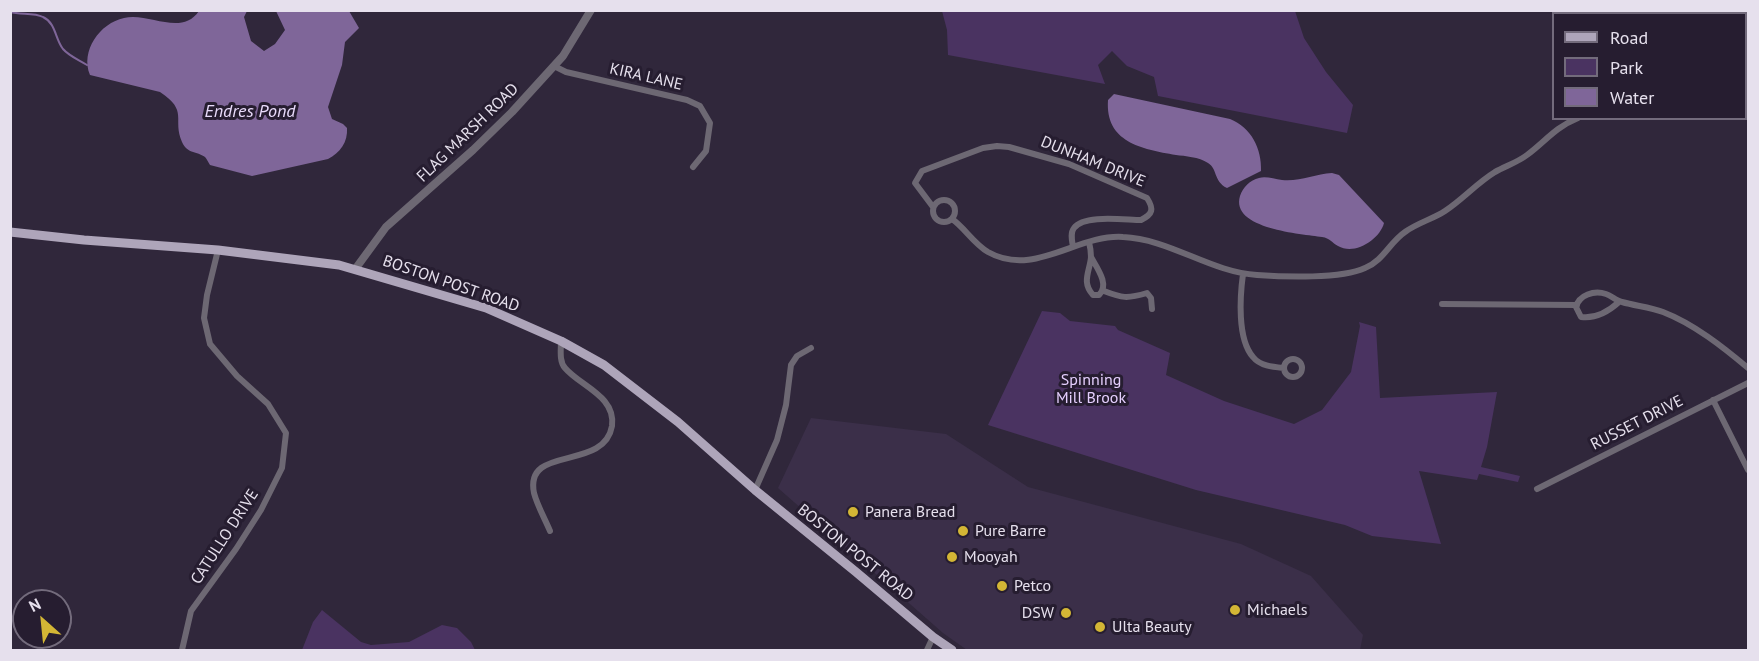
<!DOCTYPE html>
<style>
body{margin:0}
#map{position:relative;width:1759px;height:661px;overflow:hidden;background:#30273b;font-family:"PT Sans",sans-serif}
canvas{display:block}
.frame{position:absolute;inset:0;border:12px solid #e6e0ed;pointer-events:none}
.legend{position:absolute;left:1552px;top:12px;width:195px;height:108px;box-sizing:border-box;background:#261d30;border:2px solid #736b7c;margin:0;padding:8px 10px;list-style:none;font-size:18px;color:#e6e0ed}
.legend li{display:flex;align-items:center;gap:12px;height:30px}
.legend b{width:30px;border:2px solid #736b7c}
.north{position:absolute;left:12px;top:589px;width:60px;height:60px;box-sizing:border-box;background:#261d30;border:2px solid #736b7c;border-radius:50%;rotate:333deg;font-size:16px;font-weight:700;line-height:24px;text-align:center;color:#e6e0ed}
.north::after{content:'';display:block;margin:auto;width:21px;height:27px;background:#d3b635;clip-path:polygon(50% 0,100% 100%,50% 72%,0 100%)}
</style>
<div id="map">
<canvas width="1759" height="661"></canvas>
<div class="frame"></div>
<ul class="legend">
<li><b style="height:8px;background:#aea5ba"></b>Road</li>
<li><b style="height:16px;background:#4a3361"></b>Park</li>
<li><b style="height:16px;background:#7f6699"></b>Water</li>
</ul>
<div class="north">N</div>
</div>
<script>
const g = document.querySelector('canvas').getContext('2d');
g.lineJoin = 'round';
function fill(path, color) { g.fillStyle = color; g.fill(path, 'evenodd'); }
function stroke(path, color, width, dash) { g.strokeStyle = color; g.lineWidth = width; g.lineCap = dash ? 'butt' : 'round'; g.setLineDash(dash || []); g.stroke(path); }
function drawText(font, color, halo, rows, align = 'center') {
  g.font = font + ' "PT Sans",sans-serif'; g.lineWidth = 6; g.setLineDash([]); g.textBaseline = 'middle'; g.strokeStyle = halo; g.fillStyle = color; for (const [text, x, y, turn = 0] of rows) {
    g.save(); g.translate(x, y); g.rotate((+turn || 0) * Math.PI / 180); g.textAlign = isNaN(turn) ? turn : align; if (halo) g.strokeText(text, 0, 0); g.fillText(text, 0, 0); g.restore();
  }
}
fill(new Path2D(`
 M 811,418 L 946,434 L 1028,487 L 1241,544 L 1311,576 L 1363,635 L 1360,650 L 967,650 L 943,633 L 778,488 Z`), '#3b2f49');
fill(new Path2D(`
 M 942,11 L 1295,11 L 1304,38 L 1326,72 L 1353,105 L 1347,133 L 1158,96 L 1154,77 L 1127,66 L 1112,51 L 1098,65 L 1105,84 L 948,55 L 947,30 Z
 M 1042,311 L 1060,313 L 1070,321 L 1115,326 L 1118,330 L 1170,353 L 1166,375 L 1224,401 L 1294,424 L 1322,410 L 1351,372 L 1360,326 L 1359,322 L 1376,327 L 1380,398 L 1497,392 L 1487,447 L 1481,467 L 1520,476 L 1518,482 L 1479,474 L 1477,480 L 1419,471 L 1441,544 L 1372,536 L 1345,525 L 1196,490 L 988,425 Z
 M 322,610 L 361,642 L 371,645 L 409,642 L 442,625 L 457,628 L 471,642 L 475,650 L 302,650 L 313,622 Z`), '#4a3361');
fill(new Path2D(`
 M 199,11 L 247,11 L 244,17 L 251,41 L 264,51 L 275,44 L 285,30 L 276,11 L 349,11 L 359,28 L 345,42 L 342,65 L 328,107 L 332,119 L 343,124 L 347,128 C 348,142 340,153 328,159 L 252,176 L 210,165 C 208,162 207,159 205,157 C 197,151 187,154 182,142 C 172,119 189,111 160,92 L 90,75 C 80,51 100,23 124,18 C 149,12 181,37 199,11 Z
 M 1114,94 L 1230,119 C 1251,127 1262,149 1261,171 L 1227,188 C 1213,181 1218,169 1208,163 C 1199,157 1185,156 1176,155 C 1141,149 1105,142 1108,100 Z
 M 1332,173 L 1339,175 L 1384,223 C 1380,239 1355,256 1338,246 C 1332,243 1330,238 1322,237 C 1302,234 1230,229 1240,196 C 1243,187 1250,180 1259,178 C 1266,176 1274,179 1282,180 C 1299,182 1315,174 1332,173 Z`), '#7f6699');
stroke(new Path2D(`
 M 10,12 C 21,15 34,12 43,17 C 56,23 55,39 63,49 C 69,56 79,60 87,65`), '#7f6699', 2);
stroke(new Path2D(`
 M 1746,19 L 1748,18
 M 554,66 L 566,72 L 687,100 L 700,106 L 710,123 L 706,151 L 693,167
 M933 211a11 11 0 1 1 22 0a11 11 0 1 1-22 0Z
 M 933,207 L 915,183 L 922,171 L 983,148 L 997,146 L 1009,147 L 1069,164 L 1147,198 C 1154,209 1153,214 1141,220 C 1125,220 1084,214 1074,228 C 1070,233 1072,241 1073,247
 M 952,219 C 965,228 973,243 988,252 C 1034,278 1077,234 1123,237 C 1170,239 1210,272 1257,275 C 1285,277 1341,279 1365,268 C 1383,261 1390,242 1405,232 C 1417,223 1433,219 1445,211 C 1463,199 1477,183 1495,172 C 1506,166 1518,162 1527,155 C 1547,140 1554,128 1578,118
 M 1089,242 C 1090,246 1091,252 1091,257 C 1090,271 1081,282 1093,295 L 1099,295 C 1110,285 1097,268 1091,257
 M 1243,274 C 1240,296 1237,339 1253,357 C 1260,366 1273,367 1284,368
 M 1104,291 C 1122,298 1127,299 1147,293 L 1151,298 L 1152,309
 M 1619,302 C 1609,311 1595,319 1581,317 L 1576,307 C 1579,295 1594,290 1606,294 C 1612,296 1616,301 1622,302 C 1636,306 1650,307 1663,312 C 1694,324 1723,347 1748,368
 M 1442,304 L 1577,305
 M1284 368a9 9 0 1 1 18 0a9 9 0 1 1-18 0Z
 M 1713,400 L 1748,470
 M 1537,489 L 1748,383
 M 755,490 L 777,440 L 786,405 L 791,365 L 797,356 L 811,348
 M 550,531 C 545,519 537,505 534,493 C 524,444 604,472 612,426 C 616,396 580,386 565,368 C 559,361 561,350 561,341
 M 182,650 L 191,611 L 236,549 L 261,510 L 282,468 L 286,433 L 268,404 L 237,376 L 210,344 L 204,318 L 207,295 L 218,250
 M 927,650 L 933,637`), '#6d6873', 6);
stroke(new Path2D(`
 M 1612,10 L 1617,14
 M 1746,101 L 1748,103
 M 356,268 L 386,227 L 473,150 L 512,112 L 563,56 L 591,10`), '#6d6873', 8);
stroke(new Path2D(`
 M 10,232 L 84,240 L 218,250 L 339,265 L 486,308 L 561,341 L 604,365 L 678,422 L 755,490 L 856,572 L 933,637 L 952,650`), '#aea5ba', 9);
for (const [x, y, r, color] of [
 [853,512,6,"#d3b635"],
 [963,531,6,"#d3b635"],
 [952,557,6,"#d3b635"],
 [1002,586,6,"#d3b635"],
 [1235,610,6,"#d3b635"],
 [1066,613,6,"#d3b635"],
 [1100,627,6,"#d3b635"]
]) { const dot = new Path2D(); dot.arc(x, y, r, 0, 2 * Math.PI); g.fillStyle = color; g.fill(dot); stroke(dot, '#261d30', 2); }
drawText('16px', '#e6e0ed', '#261d30', [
 ["KIRA LANE",646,77,13],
 ["FLAG MARSH ROAD",468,133,-44],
 ["DUNHAM DRIVE",1093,162,22],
 ["BOSTON POST ROAD",451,284,19],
 ["RUSSET DRIVE",1637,423,-27],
 ["CATULLO DRIVE",225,537,-57],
 ["BOSTON POST ROAD",855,553,39]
]);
drawText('16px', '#e5cffe', '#261d30', [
 ["Spinning",1091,380],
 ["Mill Brook",1091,398]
]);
drawText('16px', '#e6e0ed', '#261d30', [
 ["Panera Bread",865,512],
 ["Pure Barre",975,531],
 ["Mooyah",964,557],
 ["Petco",1014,586],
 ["Michaels",1247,610],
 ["DSW",1054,613,"right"],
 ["Ulta Beauty",1112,627]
], 'left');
drawText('italic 18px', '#e9dbfb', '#261d30', [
 ["Endres Pond",250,112]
]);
</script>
